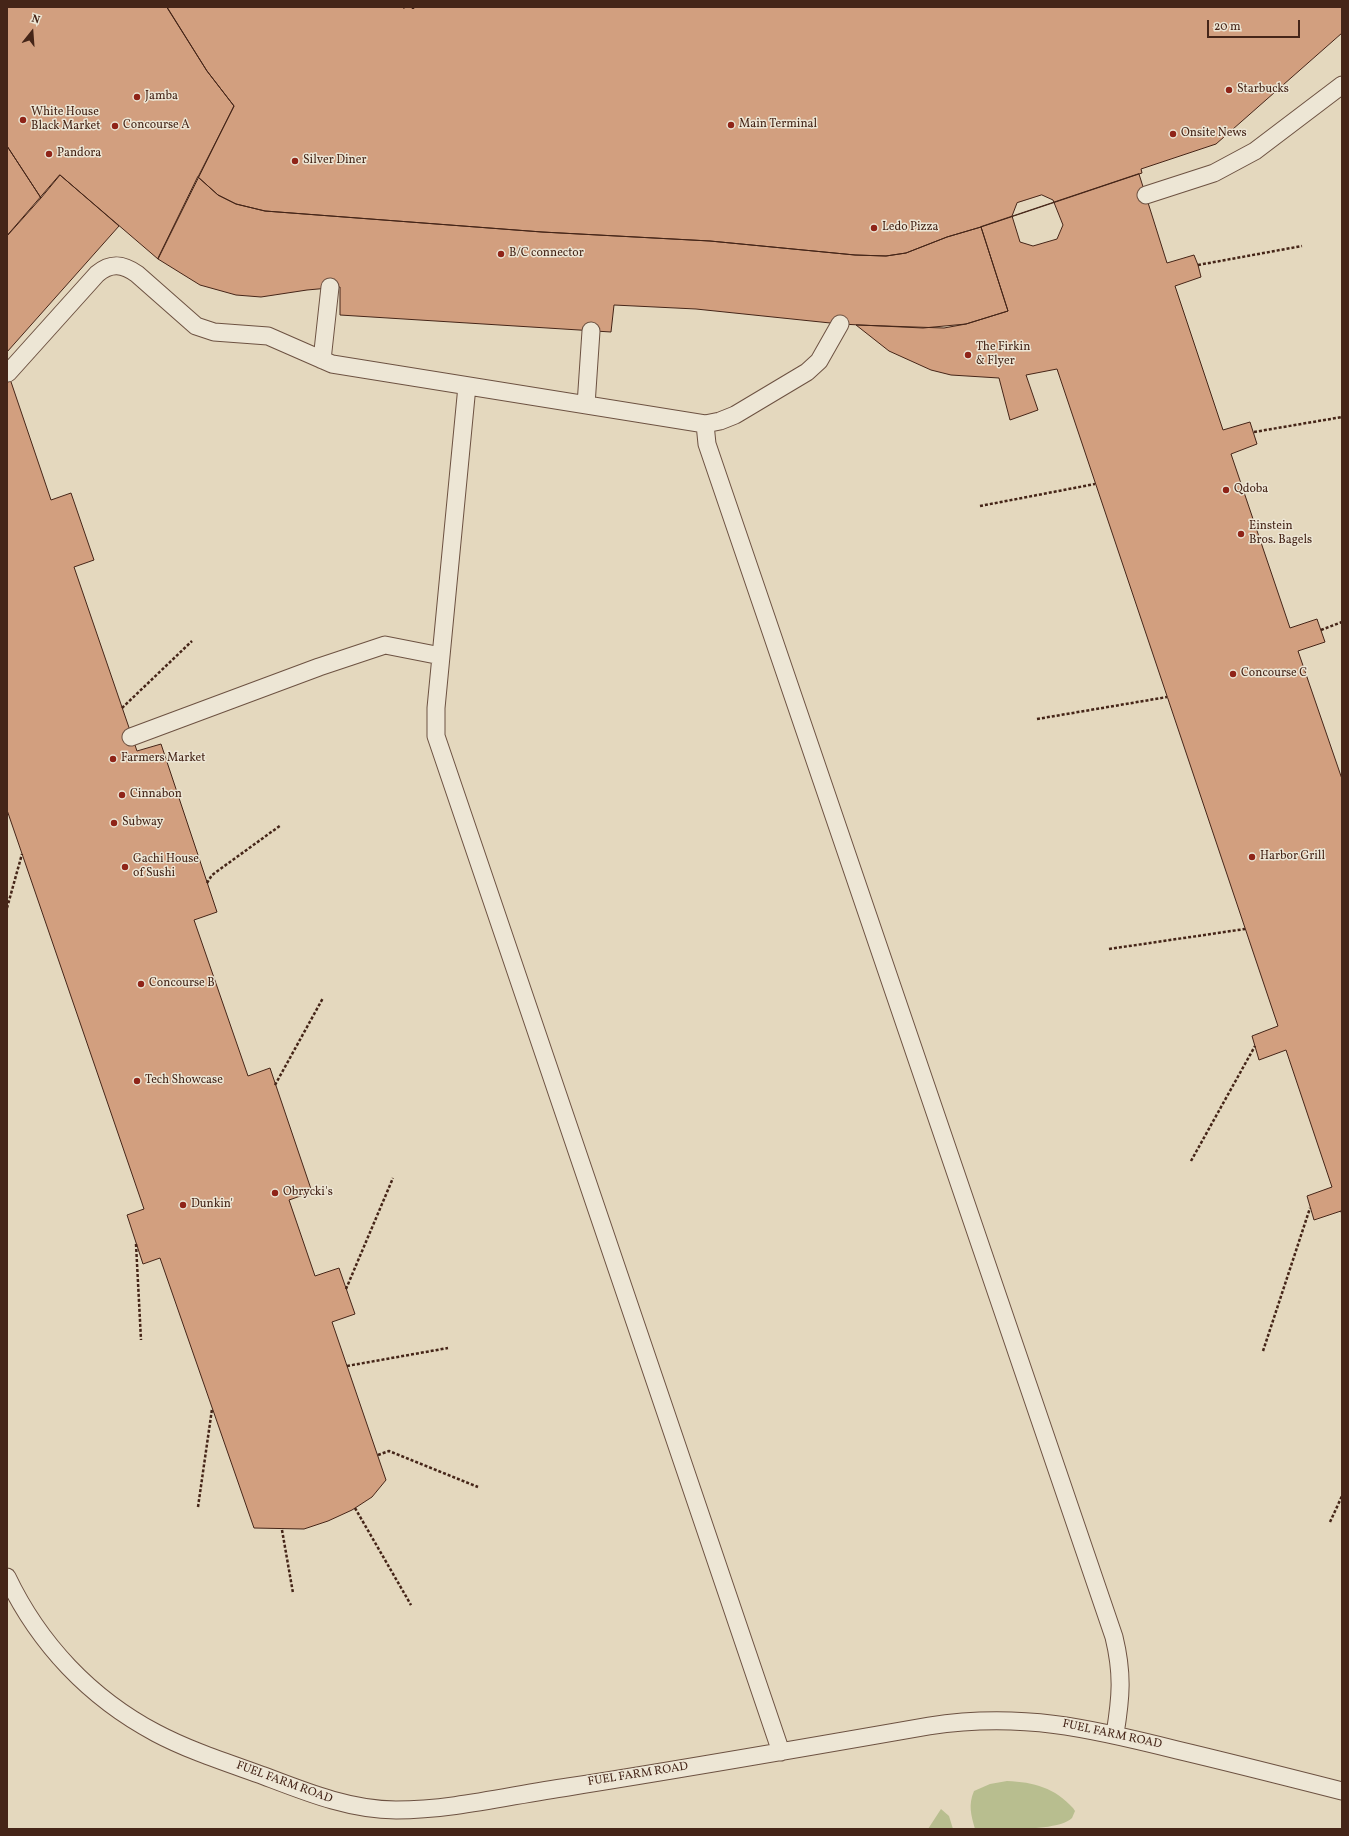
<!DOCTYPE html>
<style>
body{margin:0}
#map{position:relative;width:1349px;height:1836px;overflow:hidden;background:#e4d8be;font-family:Vollkorn,serif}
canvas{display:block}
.frame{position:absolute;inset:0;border:8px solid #452518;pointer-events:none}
.north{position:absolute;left:12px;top:12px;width:40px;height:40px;-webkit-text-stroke:3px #ede6d5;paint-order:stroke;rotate:17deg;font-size:11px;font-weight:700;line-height:16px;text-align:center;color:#452518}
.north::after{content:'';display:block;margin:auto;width:14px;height:18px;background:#452518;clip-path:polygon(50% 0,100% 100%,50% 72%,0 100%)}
.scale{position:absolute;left:1207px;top:20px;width:93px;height:18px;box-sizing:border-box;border:2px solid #452518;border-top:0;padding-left:5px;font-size:12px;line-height:14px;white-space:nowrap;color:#452518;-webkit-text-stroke:3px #ede6d5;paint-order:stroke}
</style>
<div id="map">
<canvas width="1349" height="1836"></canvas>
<div class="frame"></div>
<div class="north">N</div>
<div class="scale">20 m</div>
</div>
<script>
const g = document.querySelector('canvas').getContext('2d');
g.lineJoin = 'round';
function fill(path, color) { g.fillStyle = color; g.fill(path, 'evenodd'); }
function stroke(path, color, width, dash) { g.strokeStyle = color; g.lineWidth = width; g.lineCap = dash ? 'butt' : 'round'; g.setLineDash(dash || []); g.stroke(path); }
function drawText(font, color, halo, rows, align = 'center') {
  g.font = font + ' Vollkorn,serif'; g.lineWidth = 3; g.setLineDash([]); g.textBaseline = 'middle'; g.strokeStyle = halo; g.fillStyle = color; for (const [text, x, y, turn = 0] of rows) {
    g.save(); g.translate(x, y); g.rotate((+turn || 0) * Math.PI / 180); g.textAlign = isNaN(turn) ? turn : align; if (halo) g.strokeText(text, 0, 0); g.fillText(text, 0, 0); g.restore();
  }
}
fill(new Path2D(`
 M 1007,1781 C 1034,1782 1055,1788 1073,1808 L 1075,1811 L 1072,1818 C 1058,1832 996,1829 975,1829 C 971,1815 968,1805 974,1791 L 990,1784 Z
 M 941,1809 L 949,1816 L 953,1829 L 928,1829 Z`), '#b8be8f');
const building = new Path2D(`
 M 7,7 L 167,7 L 207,71 L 234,106 L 158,259 L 60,175 L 41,198 L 7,146 Z
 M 167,7 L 1342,7 L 1342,33 L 1216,144 L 1141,169 L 1142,173 L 1139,174 L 981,227 L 947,237 L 906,253 L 886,256 L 855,255 L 710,241 L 542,232 L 265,211 L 236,204 L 218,195 L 198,177 L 234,106 L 207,71 Z
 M 7,146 L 41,198 L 7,236 Z
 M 1139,174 L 1167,263 L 1194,255 L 1198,265 L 1201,277 L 1175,286 L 1223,430 L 1250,422 L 1257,444 L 1231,454 L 1290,628 L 1317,619 L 1325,642 L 1298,651 L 1342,779 L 1342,1216 L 1341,1211 L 1314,1220 L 1307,1196 L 1332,1187 L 1286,1050 L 1259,1060 L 1252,1036 L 1278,1026 L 1057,369 L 1026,375 L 1038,410 L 1010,420 L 999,378 L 951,375 L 931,370 L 889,351 L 856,325 L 944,328 L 966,324 L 1008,311 L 981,227 Z
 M 60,175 L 119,226 L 7,352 L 7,236 Z
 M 198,177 L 218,195 L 236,204 L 265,211 L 542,232 L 710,241 L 855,255 L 886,256 L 906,253 L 947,237 L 981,227 L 1008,311 L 966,324 L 923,328 L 840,324 L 696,309 L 614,305 L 611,332 L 340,315 L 340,287 L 307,290 L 261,297 L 236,295 L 200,285 L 158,259 Z
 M 1042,195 L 1053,200 L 1063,225 L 1057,239 L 1033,246 L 1020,242 L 1012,216 L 1017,203 Z
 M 7,370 L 51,500 L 71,493 L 94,560 L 74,567 L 137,751 L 161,744 L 217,912 L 194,920 L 248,1076 L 270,1068 L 312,1192 L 289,1200 L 315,1276 L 339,1268 L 355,1314 L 332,1322 L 386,1480 L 372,1497 L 352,1510 L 328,1521 L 304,1529 L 254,1528 L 160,1258 L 143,1264 L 127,1215 L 144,1209 L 7,810 Z`);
fill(building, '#d29f7f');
stroke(building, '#452518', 1);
const lane = new Path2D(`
 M 1146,195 L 1214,173 L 1255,151 L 1342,85
 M 322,360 L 330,287
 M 8,373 L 97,274 C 111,262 123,264 137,274 L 196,326 L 214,332 L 268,336 L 332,364 L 705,424 L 720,421 L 735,415 L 807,372 L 819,361 L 840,324
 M 467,386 L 436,708 L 436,736 L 781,1752
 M 586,405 L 591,331
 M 705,424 L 707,444 L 1114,1637 C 1123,1674 1121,1697 1115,1734
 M 131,737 L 319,667 L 385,645 L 441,656
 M 7,1577 C 39,1644 90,1698 156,1733 C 190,1751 228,1763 264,1776 C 306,1792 350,1810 396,1810 C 454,1810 511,1795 568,1787 C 689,1768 809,1747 929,1726 C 1020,1712 1090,1728 1177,1750 C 1232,1763 1287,1777 1342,1791`);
stroke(lane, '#6d5242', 19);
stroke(new Path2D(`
 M 403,8 L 404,7
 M 413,9 L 413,7
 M 1198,265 L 1302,246
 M 1254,432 L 1342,417
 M 980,506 L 1095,484
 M 1321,630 L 1342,622
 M 122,708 L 192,641
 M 1037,719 L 1167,697
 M 207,883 L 212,875 L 281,825
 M 7,908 L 22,854
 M 1109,949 L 1245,929
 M 275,1085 L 323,998
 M 1191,1161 L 1255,1046
 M 136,1244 L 141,1340
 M 346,1289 L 393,1178
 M 1263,1351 L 1310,1208
 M 347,1366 L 448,1348
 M 378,1455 L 389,1451 L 478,1487
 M 198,1507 L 212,1409
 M 355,1508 L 411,1605
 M 1330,1522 L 1342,1496
 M 282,1530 L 293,1593`), '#452518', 2.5, [3, 2]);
stroke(lane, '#ede6d5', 17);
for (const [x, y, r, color] of [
 [1229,90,4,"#8f2418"],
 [137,97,4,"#8f2418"],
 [23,120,4,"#8f2418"],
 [731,125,4,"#8f2418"],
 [115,126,4,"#8f2418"],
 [1173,134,4,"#8f2418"],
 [49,154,4,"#8f2418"],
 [295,161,4,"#8f2418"],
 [874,228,4,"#8f2418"],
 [501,254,4,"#8f2418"],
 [968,355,4,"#8f2418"],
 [1226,490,4,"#8f2418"],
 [1241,534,4,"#8f2418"],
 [1233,674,4,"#8f2418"],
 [113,759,4,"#8f2418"],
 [122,795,4,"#8f2418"],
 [114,823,4,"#8f2418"],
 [1252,857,4,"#8f2418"],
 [125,867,4,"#8f2418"],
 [141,984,4,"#8f2418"],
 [137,1081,4,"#8f2418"],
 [275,1193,4,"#8f2418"],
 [183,1205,4,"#8f2418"]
]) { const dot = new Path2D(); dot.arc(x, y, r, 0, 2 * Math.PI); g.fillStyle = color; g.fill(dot); stroke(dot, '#ede6d5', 1.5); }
drawText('12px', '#452518', '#ede6d5', [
 ["Starbucks",1237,90],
 ["Jamba",145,97],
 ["White House",31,113],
 ["Black Market",31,127],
 ["Main Terminal",739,125],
 ["Concourse A",123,126],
 ["Onsite News",1181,134],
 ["Pandora",57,154],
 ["Silver Diner",303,161],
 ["Ledo Pizza",882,228],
 ["B/C connector",509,254],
 ["The Firkin",976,348],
 ["& Flyer",976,362],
 ["Qdoba",1234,490],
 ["Einstein",1249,527],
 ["Bros. Bagels",1249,541],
 ["Concourse C",1241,674],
 ["Farmers Market",121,759],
 ["Cinnabon",130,795],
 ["Subway",122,823],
 ["Harbor Grill",1260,857],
 ["Gachi House",133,860],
 ["of Sushi",133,874],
 ["Concourse B",149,984],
 ["Tech Showcase",145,1081],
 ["Obrycki's",283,1193],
 ["Dunkin'",191,1205]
], 'left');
drawText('12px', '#452518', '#ede6d5', [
 ["FUEL FARM ROAD",1112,1735,12],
 ["FUEL FARM ROAD",638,1775,-9],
 ["FUEL FARM ROAD",284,1783,20]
]);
</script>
